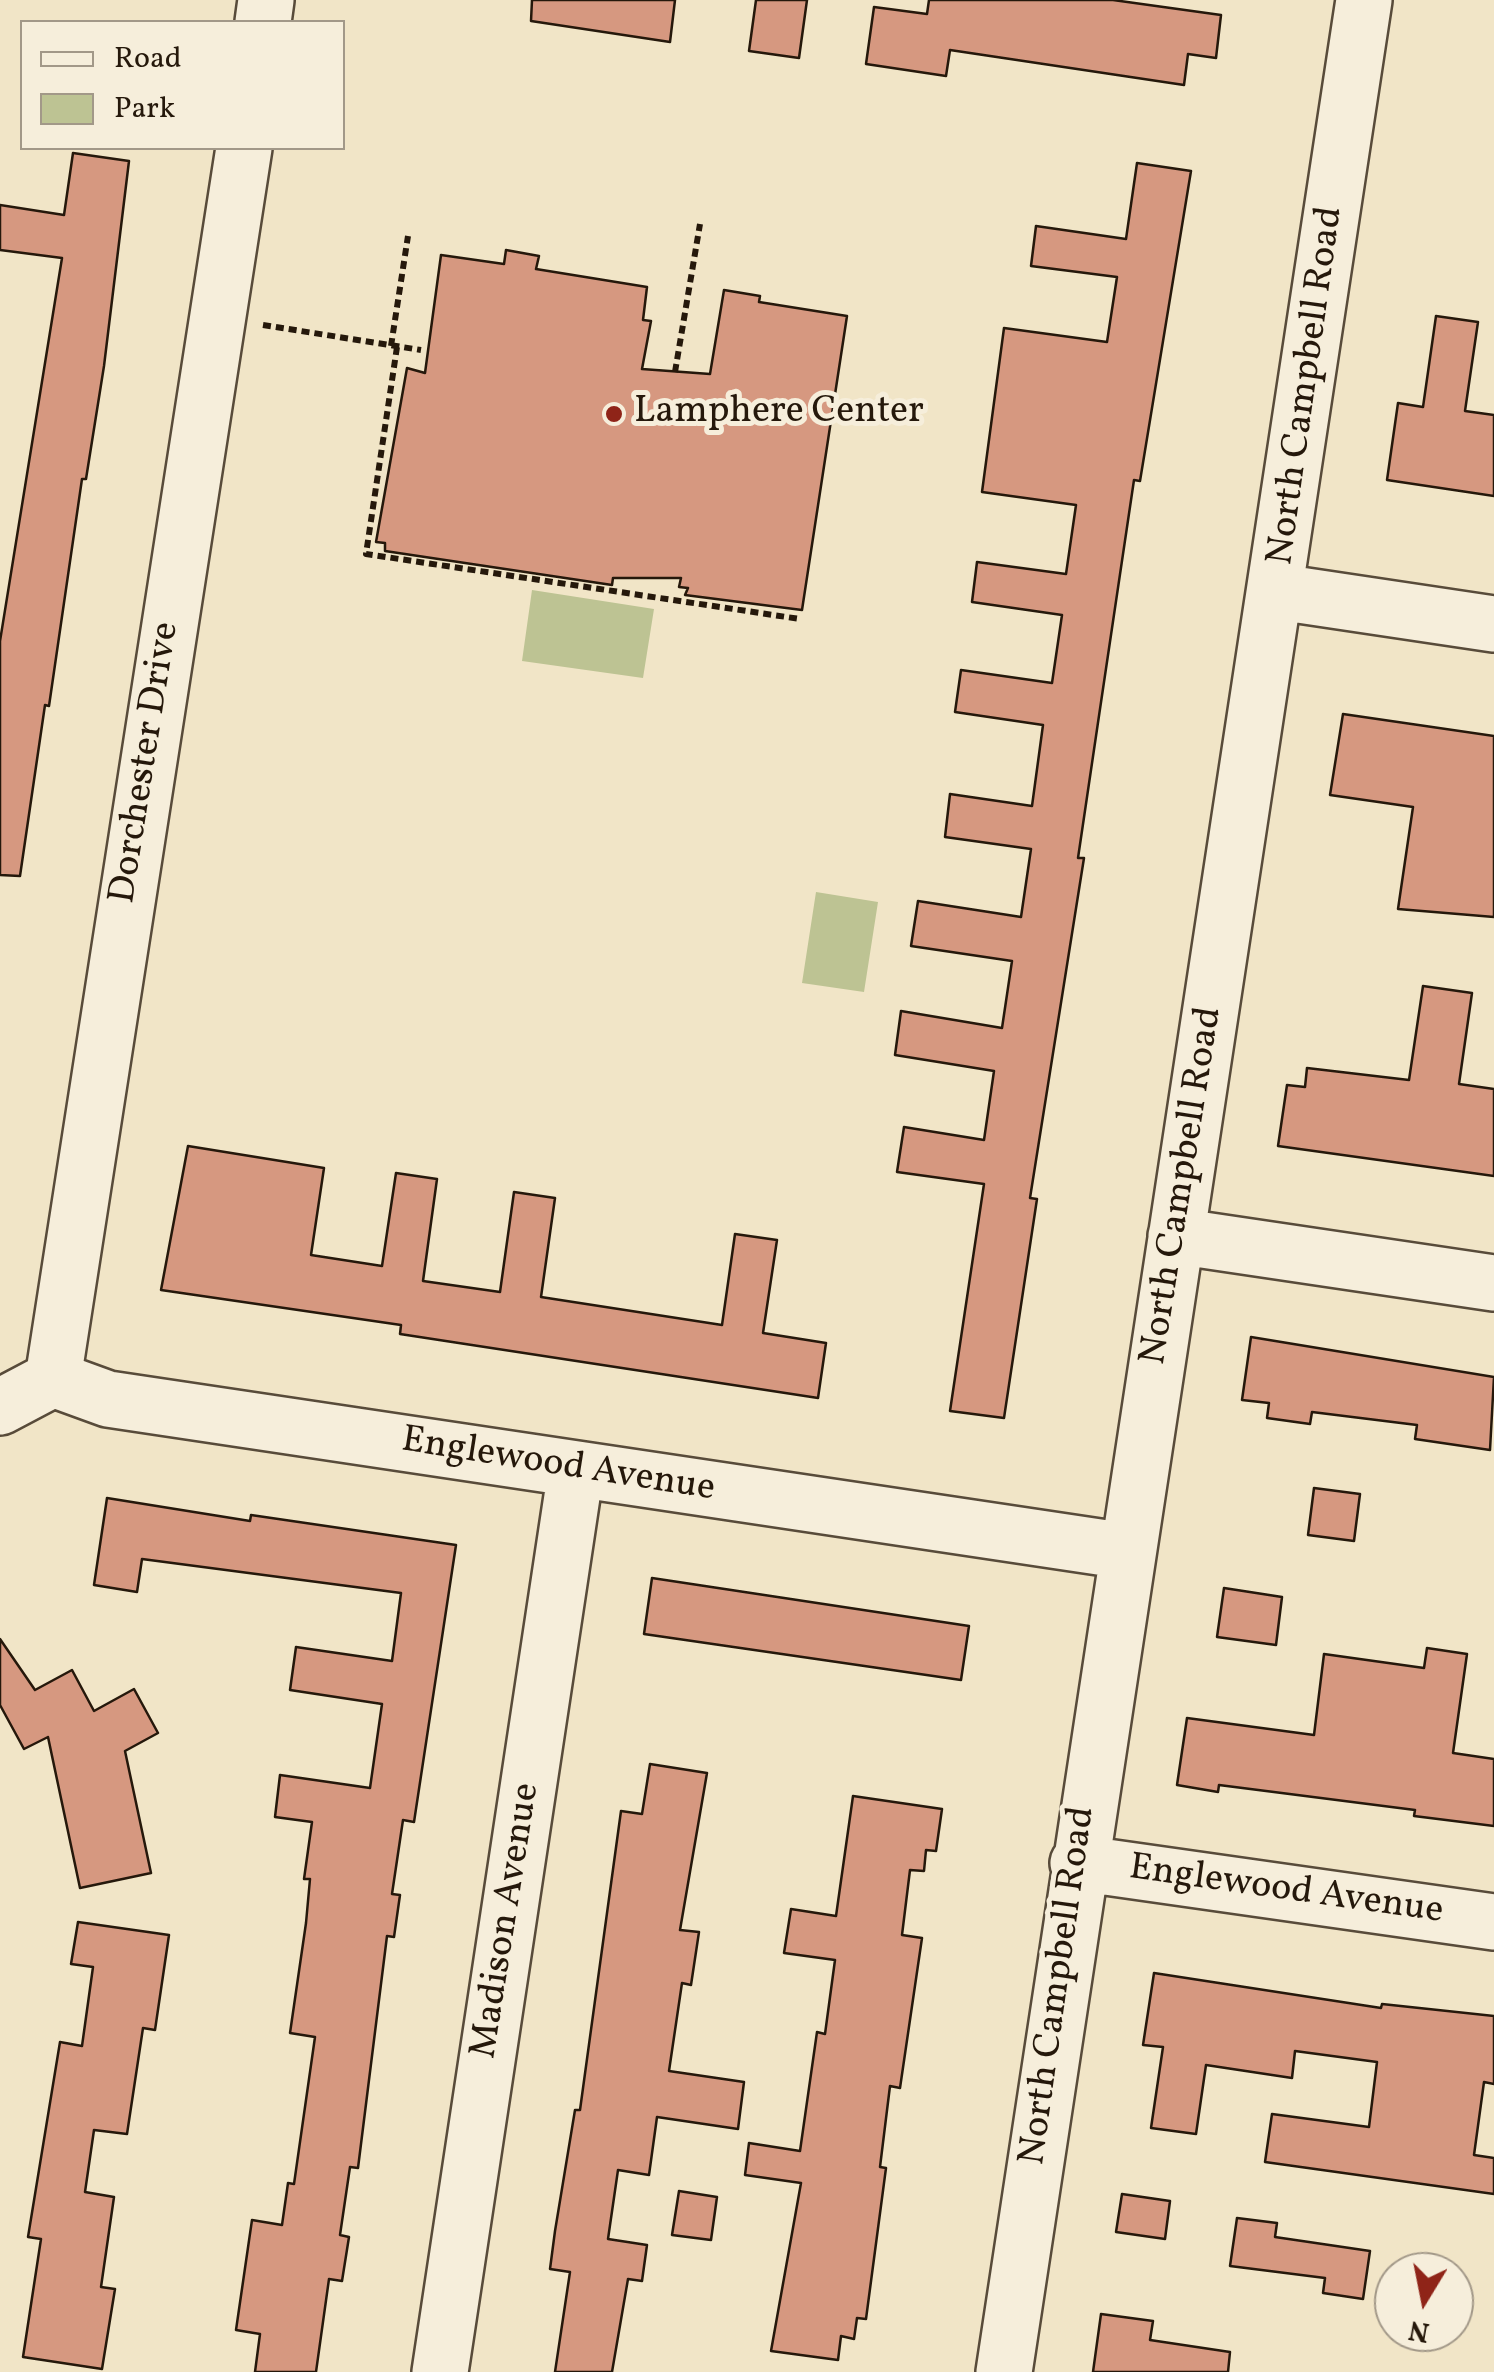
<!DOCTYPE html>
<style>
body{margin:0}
#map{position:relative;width:1494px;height:2372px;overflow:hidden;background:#f1e5c7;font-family:Vollkorn,serif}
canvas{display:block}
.legend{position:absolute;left:20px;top:20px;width:325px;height:130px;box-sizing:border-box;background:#f6eedb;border:2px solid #a29888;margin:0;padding:12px 18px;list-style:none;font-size:30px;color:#25180b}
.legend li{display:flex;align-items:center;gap:20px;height:50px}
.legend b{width:50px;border:2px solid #a29888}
.north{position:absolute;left:1374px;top:2252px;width:100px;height:100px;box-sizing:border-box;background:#f6eedb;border:2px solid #a29888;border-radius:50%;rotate:190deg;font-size:28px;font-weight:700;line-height:40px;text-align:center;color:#25180b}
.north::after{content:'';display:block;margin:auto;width:35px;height:45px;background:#8f2418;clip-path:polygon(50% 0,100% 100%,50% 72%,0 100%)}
</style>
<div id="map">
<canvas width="1494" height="2372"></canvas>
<ul class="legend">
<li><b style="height:12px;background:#f6eedb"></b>Road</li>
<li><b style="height:28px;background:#bdc393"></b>Park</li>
</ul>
<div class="north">N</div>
</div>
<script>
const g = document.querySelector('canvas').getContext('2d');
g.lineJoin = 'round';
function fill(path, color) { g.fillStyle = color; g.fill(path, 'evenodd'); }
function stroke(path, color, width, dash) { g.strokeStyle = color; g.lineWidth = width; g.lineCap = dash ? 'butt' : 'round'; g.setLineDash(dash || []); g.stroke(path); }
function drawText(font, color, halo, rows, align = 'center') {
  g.font = font + ' Vollkorn,serif'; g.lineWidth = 10; g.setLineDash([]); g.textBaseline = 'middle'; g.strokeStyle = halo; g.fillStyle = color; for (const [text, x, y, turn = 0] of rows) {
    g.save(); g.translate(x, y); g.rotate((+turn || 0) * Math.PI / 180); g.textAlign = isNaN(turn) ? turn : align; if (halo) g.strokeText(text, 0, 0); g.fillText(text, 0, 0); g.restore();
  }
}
fill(new Path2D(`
 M 532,590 L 654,609 L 643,678 L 522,661 Z
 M 816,892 L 878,902 L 864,992 L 802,983 Z`), '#bdc393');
const building = new Path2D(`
 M 532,0 L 675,0 L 670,42 L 531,21 Z
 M 756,0 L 807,0 L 799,58 L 749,51 Z
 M 929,0 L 1113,0 L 1221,15 L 1216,58 L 1188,54 L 1184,85 L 950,50 L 946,76 L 866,64 L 874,7 L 927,14 Z
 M 73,153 L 129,161 L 104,366 L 86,479 L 82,479 L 49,706 L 45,705 L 20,876 L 0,875 L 0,641 L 62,258 L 0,250 L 0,205 L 64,215 Z
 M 1137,163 L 1191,171 L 1140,481 L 1134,480 L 1100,709 L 1078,858 L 1084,858 L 1030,1198 L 1037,1199 L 1004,1418 L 950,1411 L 984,1184 L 897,1172 L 904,1127 L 984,1140 L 994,1071 L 895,1055 L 901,1011 L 1002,1028 L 1012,961 L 911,946 L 918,901 L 1021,917 L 1031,849 L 945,837 L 950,794 L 1032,806 L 1043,725 L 955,712 L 961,670 L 1052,683 L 1062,615 L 972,602 L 977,562 L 1066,574 L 1076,505 L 982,492 L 1004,328 L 1107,342 L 1117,277 L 1031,266 L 1036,226 L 1126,239 Z
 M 506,250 L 539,256 L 536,269 L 647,287 L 643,320 L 651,321 L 642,369 L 710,374 L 724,290 L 760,296 L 759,302 L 847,316 L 802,610 L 685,595 L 688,588 L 679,587 L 681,578 L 613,578 L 612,585 L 385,551 L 385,543 L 376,542 L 407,368 L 425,373 L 441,255 L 504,264 Z
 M 1436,316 L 1478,322 L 1465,411 L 1494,415 L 1494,496 L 1387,480 L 1398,403 L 1423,407 Z
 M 1343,714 L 1494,736 L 1494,917 L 1398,909 L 1413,807 L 1330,795 Z
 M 1423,986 L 1472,993 L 1459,1084 L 1494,1089 L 1494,1176 L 1278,1146 L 1287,1085 L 1305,1087 L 1307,1068 L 1409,1080 Z
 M 188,1146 L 324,1168 L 311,1255 L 382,1266 L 396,1173 L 437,1179 L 423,1281 L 500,1292 L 514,1192 L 555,1198 L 541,1297 L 722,1325 L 735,1234 L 777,1240 L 763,1333 L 826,1343 L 818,1398 L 400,1334 L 401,1325 L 161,1290 Z
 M 1251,1337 L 1494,1377 L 1490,1450 L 1415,1439 L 1417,1425 L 1312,1412 L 1310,1424 L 1267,1418 L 1269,1403 L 1242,1400 Z
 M 1314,1488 L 1360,1494 L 1354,1541 L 1308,1535 Z
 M 107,1498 L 250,1521 L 251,1515 L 456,1545 L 414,1822 L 403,1820 L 392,1894 L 400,1895 L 394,1937 L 387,1936 L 358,2168 L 350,2167 L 340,2235 L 349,2237 L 342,2281 L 329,2279 L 316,2372 L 255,2372 L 260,2334 L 236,2330 L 252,2220 L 282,2225 L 288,2183 L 294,2184 L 315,2037 L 290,2033 L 306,1923 L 310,1879 L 304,1879 L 312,1822 L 275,1817 L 280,1775 L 370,1788 L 382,1704 L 290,1690 L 296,1647 L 392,1661 L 401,1593 L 142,1559 L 137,1592 L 94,1585 Z
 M 652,1578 L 969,1626 L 961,1680 L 644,1634 Z
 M 1224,1588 L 1282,1597 L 1276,1645 L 1217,1637 Z
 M 0,1639 L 35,1690 L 72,1670 L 94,1711 L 134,1689 L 158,1733 L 125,1751 L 151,1873 L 80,1888 L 48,1737 L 24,1749 L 0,1705 Z
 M 1427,1648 L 1467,1654 L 1453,1753 L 1494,1759 L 1494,1826 L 1414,1816 L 1415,1810 L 1219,1785 L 1218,1792 L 1177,1785 L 1187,1718 L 1314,1735 L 1324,1654 L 1424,1668 Z
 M 650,1764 L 707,1773 L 680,1930 L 699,1932 L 691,1985 L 682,1983 L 669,2071 L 744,2082 L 738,2129 L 657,2117 L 649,2175 L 618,2170 L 608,2239 L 647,2245 L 642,2281 L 628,2279 L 612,2372 L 555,2372 L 570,2272 L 550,2269 L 555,2231 L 575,2110 L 580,2110 L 621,1811 L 642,1814 Z
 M 853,1796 L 942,1809 L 936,1851 L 926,1850 L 924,1871 L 910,1870 L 902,1935 L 922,1938 L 900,2088 L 890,2086 L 880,2167 L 886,2168 L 866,2319 L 857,2318 L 854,2339 L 841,2336 L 838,2360 L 771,2351 L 801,2183 L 745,2175 L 749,2143 L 800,2151 L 817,2032 L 825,2034 L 835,1960 L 784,1953 L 791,1909 L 836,1916 Z
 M 78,1922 L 169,1935 L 155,2030 L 143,2028 L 127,2134 L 94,2130 L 85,2192 L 114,2197 L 101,2287 L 115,2289 L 102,2369 L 23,2357 L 41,2239 L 28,2237 L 60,2042 L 82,2046 L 93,1967 L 71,1964 Z
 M 1154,1973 L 1381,2008 L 1382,2004 L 1494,2016 L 1494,2084 L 1484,2082 L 1474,2155 L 1494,2158 L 1494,2194 L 1265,2162 L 1272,2114 L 1369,2127 L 1377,2062 L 1295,2051 L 1292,2078 L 1206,2065 L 1196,2134 L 1151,2128 L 1163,2047 L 1143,2045 Z
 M 679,2191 L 717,2197 L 711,2240 L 672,2235 Z
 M 1122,2194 L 1170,2201 L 1165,2239 L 1116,2232 Z
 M 1237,2218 L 1277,2223 L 1275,2237 L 1370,2251 L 1363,2299 L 1323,2293 L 1325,2278 L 1230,2266 Z
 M 1101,2314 L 1153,2321 L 1150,2340 L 1230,2352 L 1228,2372 L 1093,2372 Z`);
fill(building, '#d69880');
stroke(building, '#25180b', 2.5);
const minor = new Path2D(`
 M 263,22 L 266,0
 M 1279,592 L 1494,624
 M 1176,1236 L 1494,1283
 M 53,1379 L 244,148
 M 0,1407 L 53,1379 L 108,1399 L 1126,1551
 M 1078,1863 L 1494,1922
 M 440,2372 L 576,1470
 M 1004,2372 C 1119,1581 1250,792 1364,0`);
stroke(minor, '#584b3a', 60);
stroke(new Path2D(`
 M 263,325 L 421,350
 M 391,346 L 408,236
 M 397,347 L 366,554 L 800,619
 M 675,372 L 700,224`), '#25180b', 6, [8, 5]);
stroke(minor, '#f6eedb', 55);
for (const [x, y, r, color] of [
 [614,414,10,"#8f2418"]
]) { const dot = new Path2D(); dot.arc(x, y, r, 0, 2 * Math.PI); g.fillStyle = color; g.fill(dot); stroke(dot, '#f6eedb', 4); }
drawText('38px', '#25180b', '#f6eedb', [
 ["North Campbell Road",1308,386,-82],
 ["Dorchester Drive",147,763,-81],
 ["North Campbell Road",1184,1186,-81],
 ["Englewood Avenue",558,1467,9],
 ["Englewood Avenue",1286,1892,8],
 ["Madison Avenue",508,1921,-81],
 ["North Campbell Road",1060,1986,-82]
]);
drawText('38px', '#25180b', '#f6eedb', [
 ["Lamphere Center",634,414]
], 'left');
</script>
